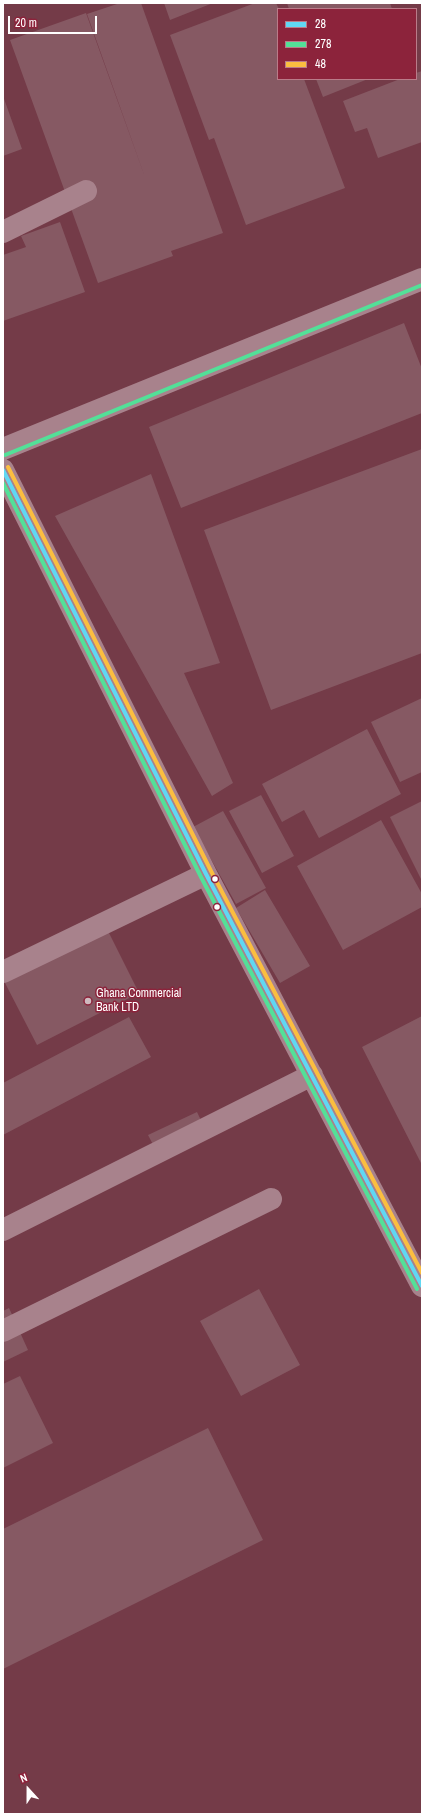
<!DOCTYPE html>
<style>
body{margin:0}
#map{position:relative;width:425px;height:1817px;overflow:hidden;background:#743b48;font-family:"Archivo Narrow",sans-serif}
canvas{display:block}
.frame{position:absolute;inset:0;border:4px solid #fff;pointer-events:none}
.legend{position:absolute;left:277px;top:8px;width:140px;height:72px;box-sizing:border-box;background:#8c233b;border:1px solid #ba7b89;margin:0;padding:5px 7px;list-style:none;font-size:12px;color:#fff}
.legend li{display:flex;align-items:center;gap:8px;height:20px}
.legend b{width:20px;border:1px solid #ba7b89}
.north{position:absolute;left:8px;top:1769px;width:40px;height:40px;-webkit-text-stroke:3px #8c233b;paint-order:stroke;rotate:339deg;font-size:11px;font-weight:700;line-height:16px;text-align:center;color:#fff}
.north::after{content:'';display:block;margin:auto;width:14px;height:18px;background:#fff;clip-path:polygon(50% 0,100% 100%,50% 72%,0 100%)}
.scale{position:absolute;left:8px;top:16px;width:89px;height:18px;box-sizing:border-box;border:2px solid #fff;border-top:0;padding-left:5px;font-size:12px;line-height:14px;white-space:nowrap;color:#fff;-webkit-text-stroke:3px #8c233b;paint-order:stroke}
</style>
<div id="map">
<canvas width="425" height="1817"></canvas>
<div class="frame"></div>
<ul class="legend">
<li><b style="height:5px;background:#60d8f3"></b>28</li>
<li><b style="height:5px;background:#53e098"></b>278</li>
<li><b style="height:5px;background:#fbbe40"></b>48</li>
</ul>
<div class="north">N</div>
<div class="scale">20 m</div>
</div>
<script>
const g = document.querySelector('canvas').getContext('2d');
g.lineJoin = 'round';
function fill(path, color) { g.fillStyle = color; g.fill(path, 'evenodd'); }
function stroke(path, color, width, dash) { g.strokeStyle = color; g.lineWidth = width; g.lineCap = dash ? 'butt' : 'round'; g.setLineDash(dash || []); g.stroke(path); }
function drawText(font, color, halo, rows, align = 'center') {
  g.font = font + ' "Archivo Narrow",sans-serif'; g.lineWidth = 3; g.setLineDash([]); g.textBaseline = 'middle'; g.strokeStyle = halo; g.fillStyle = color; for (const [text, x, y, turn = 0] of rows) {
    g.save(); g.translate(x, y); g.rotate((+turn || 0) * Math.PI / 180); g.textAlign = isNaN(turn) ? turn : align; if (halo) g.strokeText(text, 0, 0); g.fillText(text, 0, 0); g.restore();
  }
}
fill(new Path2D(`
 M 120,3 L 141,3 L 223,233 L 171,251 L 173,256 L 98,283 L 10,40 L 86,13 L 146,180 L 87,14 Z
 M 164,3 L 213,3 L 170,20 Z
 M 255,3 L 276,3 L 279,9 L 278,79 L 304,79 L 345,188 L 246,225 L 214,138 L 209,140 L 170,35 Z
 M 287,3 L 390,3 L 392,9 L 289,9 Z
 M 422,71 L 422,142 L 378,158 L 367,128 L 355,132 L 343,101 L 400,79 L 416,79 L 416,73 Z
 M 316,79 L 368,79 L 323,97 Z
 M 3,96 L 22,149 L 3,156 Z
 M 60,222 L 85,292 L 3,321 L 3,255 L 26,247 L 21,236 Z
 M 404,323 L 422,369 L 422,413 L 181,508 L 149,427 Z
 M 422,449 L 422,653 L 271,710 L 204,530 Z
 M 151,474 L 220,663 L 184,673 L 233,783 L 212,796 L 55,516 Z
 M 422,698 L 422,772 L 400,782 L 371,722 Z
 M 367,729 L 401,794 L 319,838 L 304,810 L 282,822 L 262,784 Z
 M 261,795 L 294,856 L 262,873 L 229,811 Z
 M 422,801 L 422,881 L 390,817 Z
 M 223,811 L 266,888 L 236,904 L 193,827 Z
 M 381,820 L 422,894 L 422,907 L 343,950 L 297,866 Z
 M 265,890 L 310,966 L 280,983 L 236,908 Z
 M 107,929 L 139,993 L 37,1045 L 4,981 Z
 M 422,1016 L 422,1165 L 362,1047 Z
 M 129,1017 L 151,1057 L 3,1135 L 3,1083 Z
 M 197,1112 L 209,1137 L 161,1160 L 148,1135 Z
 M 259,1289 L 300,1365 L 241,1396 L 200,1321 Z
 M 9,1308 L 28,1350 L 3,1362 L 3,1311 Z
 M 20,1376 L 53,1443 L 3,1468 L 3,1384 Z
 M 208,1428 L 263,1540 L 3,1669 L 3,1529 Z`), '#865963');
stroke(new Path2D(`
 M 3,232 L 86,191
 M 3,449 L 422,279
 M 3,470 L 206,874 L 422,1286
 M 3,972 L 206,874
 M 3,1230 L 312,1075
 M 3,1331 L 271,1199`), '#a8828c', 22);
stroke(new Path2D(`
 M 3,470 L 206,874 L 422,1286`), '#60d8f3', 4);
stroke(new Path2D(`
 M 5,455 L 422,285
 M 3,483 L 201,877 L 417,1289`), '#53e098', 4);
stroke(new Path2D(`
 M 8,467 L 211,871 L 422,1273`), '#fbbe40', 4);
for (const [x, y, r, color] of [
 [215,879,3.5,"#fff"],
 [217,907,3.5,"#fff"],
 [88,1001,4,"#cebabf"]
]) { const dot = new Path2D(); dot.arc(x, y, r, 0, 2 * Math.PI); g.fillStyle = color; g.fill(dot); stroke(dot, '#8c233b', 1.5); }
drawText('12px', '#fff', '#8c233b', [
 ["Ghana Commercial",96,994],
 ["Bank LTD",96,1008]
], 'left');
</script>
